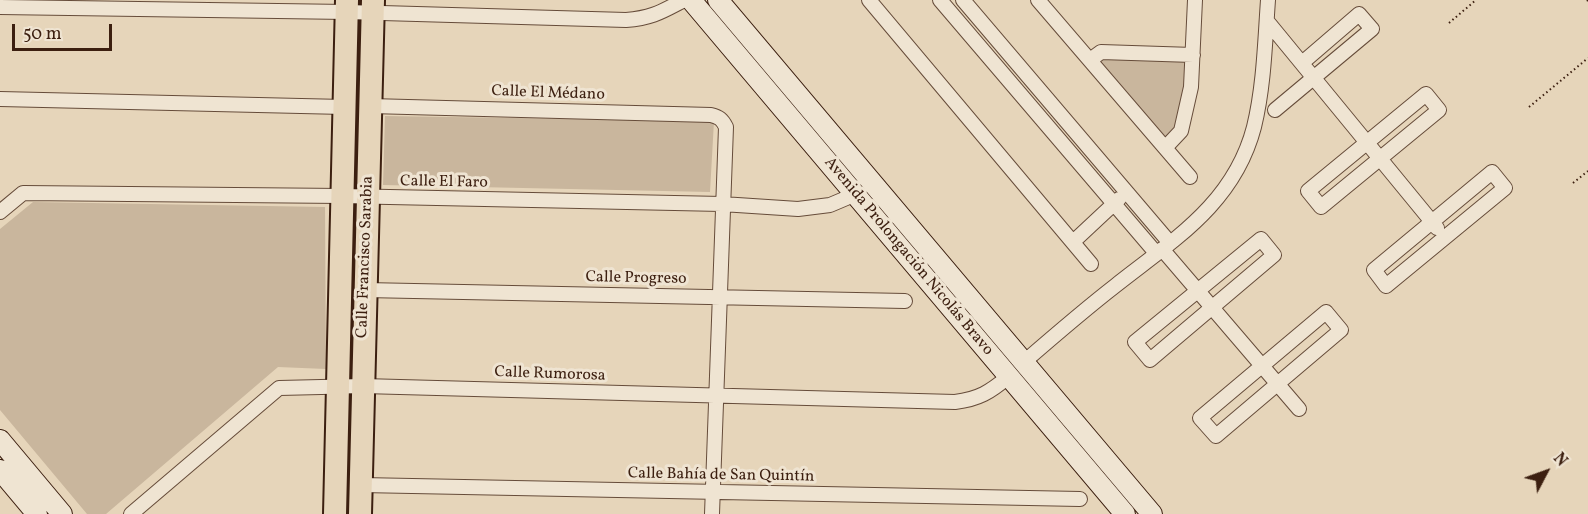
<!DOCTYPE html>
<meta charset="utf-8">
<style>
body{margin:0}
#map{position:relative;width:1588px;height:514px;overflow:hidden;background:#e6d5ba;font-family:Vollkorn,serif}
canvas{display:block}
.north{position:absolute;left:1516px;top:442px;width:60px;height:60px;-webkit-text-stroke:4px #efe4d2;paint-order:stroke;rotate:49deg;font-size:16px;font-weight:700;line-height:24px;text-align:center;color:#3c1f10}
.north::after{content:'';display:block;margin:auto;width:21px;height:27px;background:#3c1f10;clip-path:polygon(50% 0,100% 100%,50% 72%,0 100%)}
.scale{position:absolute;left:12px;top:24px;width:100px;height:27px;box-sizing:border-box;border:3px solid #3c1f10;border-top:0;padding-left:8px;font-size:18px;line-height:21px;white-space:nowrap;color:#3c1f10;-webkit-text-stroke:4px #efe4d2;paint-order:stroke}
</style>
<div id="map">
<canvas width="1588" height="514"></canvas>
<div class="north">N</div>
<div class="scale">50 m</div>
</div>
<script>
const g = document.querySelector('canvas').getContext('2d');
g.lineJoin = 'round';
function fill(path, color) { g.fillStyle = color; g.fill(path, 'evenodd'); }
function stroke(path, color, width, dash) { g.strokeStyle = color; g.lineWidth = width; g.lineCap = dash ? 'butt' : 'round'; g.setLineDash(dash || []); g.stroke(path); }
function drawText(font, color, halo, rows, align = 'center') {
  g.font = font + ' Vollkorn,serif'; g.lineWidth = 6; g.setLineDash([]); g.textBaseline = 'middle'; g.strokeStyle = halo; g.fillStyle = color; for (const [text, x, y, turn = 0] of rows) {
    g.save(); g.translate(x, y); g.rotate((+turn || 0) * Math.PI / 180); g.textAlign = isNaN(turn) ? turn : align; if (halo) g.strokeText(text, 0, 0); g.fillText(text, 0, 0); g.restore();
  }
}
fill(new Path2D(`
 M 1107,56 L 1185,60 L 1187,87 L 1179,130 L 1164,144 L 1098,64 Z
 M 385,116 L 714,121 L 710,192 L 383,185 Z
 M 33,202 L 325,207 L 326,369 L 278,367 L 106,514 L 87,514 L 0,410 L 0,229 Z`), '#c9b69d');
const street = new Path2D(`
 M 869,0 L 1091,264
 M 940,0 L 1156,253
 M 963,0 L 1170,243
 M 1038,0 L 1190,177
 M 0,7 L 347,12 L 626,20 C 652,18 661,12 684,0
 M 1267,21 L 1437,228
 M 1090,60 L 1101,52 L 1193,55
 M 1426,94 L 1439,110 L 1321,207 L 1308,191 Z
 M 0,99 L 344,107
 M 370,106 L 711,115 C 719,117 722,119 726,127 L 712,514
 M 1275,110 L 1372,29 L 1359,14 L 1302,63
 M 1165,148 L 1181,131 L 1191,87 L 1195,0
 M 1492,172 L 1505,188 L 1386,286 L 1374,270 Z
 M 0,212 L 23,193 L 342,196 L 722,204 L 798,209 L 830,205 L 856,194
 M 1261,239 L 1274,255 L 1150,360 L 1135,342 Z
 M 1073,242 L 1119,199
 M 1162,249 L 1299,409
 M 365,290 L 905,301
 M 1326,312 L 1341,330 L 1216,436 L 1200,418 Z
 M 1024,362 C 1054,336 1084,310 1115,286 C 1173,240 1234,204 1254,127 C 1264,86 1265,42 1268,0
 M 361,485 L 1080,499
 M 131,514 L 279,388 L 363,386 L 955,402 C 979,399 990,392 1008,377`);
const secondary = new Path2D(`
 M 691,0 L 1125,514
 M 718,0 L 1152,514
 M 0,440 L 62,514
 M 0,470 L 37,514`);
const primary = new Path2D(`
 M 335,514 L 347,0
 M 360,514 L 373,0`);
stroke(street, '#664c3a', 16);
stroke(secondary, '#3c1f10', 22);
stroke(primary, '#3c1f10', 26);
stroke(new Path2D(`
 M 1587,0 L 1588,1
 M 1449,23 L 1476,0
 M 1529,107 L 1588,58
 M 1573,183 L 1588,171`), '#3c1f10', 2, [1.5, 3]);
stroke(street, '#efe4d2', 14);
stroke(secondary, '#efe4d2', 20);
stroke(primary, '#e6d5ba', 22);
drawText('16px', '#3c1f10', '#efe4d2', [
 ["Calle El Médano",548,94,2],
 ["Calle El Faro",444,183,1],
 ["Calle Francisco Sarabia",366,257,-88],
 ["Avenida Prolongación Nicolás Bravo",908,257,50],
 ["Calle Progreso",636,279,1],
 ["Calle Rumorosa",550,375,2],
 ["Calle Bahía de San Quintín",721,476,1]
]);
</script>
